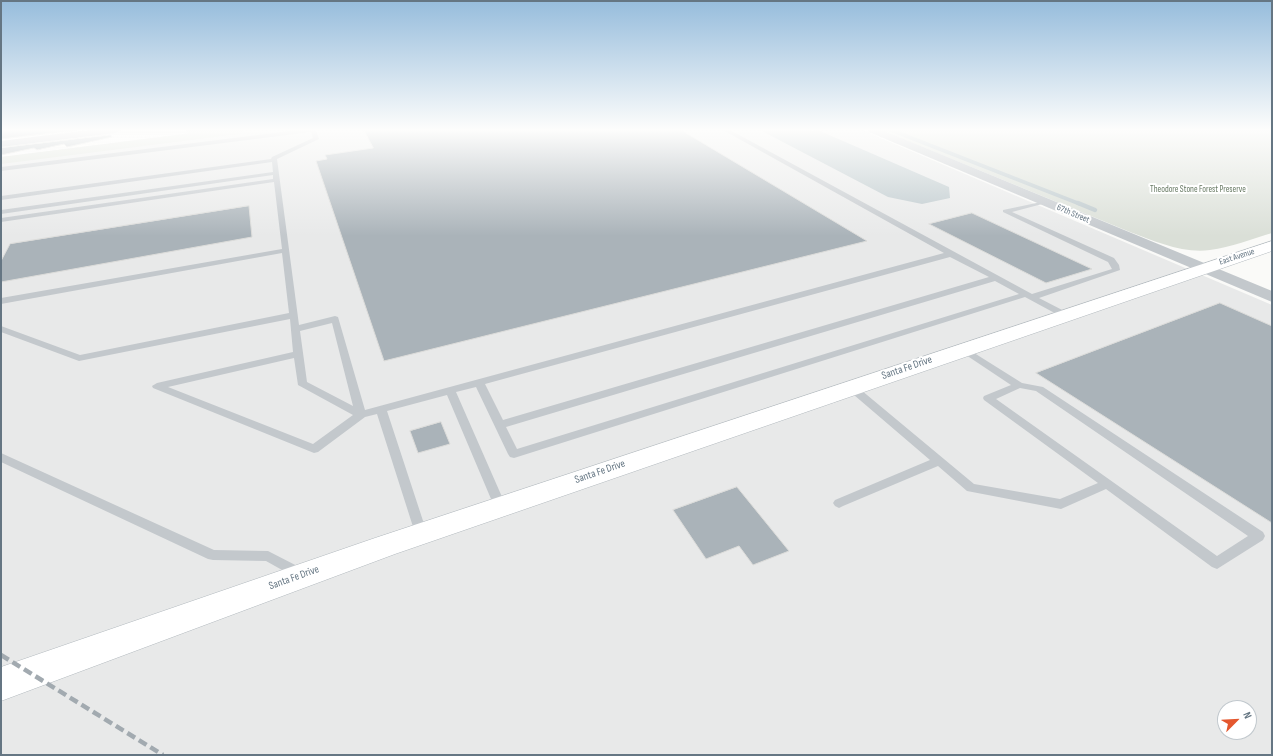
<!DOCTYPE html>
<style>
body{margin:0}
#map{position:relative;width:1273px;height:756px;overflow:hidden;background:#fafaf8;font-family:"Sofia Sans Condensed",sans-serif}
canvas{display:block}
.frame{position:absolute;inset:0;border:2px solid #657683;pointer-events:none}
.north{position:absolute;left:1217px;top:700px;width:40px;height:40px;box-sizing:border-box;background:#fff;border:1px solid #c1c8cd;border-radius:50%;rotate:66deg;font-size:11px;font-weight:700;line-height:16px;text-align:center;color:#657683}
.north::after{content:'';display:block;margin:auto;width:14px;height:18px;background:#e4572e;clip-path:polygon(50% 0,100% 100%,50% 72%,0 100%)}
</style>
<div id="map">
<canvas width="1273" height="756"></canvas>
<div class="frame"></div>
<div class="north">N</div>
</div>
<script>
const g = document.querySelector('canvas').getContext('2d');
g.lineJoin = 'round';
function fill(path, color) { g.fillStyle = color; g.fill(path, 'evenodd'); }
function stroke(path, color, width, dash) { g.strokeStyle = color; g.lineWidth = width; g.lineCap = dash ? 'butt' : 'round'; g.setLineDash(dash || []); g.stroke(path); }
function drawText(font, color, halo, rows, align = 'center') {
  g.font = font + ' "Sofia Sans Condensed",sans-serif'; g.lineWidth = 4; g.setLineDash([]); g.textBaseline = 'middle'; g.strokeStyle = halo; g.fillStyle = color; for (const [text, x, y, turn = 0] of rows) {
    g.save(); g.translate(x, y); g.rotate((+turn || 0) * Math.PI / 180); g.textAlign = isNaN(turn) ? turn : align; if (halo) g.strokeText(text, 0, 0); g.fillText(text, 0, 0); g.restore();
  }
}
fill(new Path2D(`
 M 214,130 L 862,130 L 1272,305 L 1272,755 L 1,755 L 1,157 ZM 1225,708 L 1249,708 L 1249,732 L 1225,732 Z`), '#e8e9e9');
fill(new Path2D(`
 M 187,130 L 243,130 L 239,134 L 1,164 L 1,157 L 186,134 Z
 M 881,130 L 1272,130 L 1272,233 C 1252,239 1231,247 1210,250 C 1184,254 1154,241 1130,232 Z`), '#dadfd7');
fill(new Path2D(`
 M 760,130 L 820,131 L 949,187 L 950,198 L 922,204 L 888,197 Z`), '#bbc7cb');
stroke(new Path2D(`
 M 891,130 L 1080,204`), '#bbc7cb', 3.5);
stroke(new Path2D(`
 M 1078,203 L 1095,210`), '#bbc7cb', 4.5);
const building = new Path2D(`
 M 1,130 L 77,130 L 1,139 Z
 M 364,130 L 681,130 L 867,241 L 384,361 L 316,161 L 327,159 L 325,155 L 373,148 Z
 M 111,135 L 112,137 L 67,147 L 64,144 L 37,150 L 34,148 L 1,155 L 1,148 Z
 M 249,206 L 252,237 L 1,282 L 1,261 L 10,244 Z
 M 972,213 L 1092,269 L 1046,283 L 929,224 Z
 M 1220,303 L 1272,326 L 1272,523 L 1036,373 Z
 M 441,422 L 450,444 L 418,453 L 410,431 Z
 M 737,487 L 789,551 L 753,565 L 739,546 L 706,559 L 673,510 Z`);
fill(building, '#aab3b9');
stroke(building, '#dcdcda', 1);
const secondary = new Path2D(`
 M 1272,241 L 1272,251 L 395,554 L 1,701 L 1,667 L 375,538 Z`);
stroke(secondary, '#b3babf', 1);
fill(new Path2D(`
 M 298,130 L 316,130 L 319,139 L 277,159 L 299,325 L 335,316 L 338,317 L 365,410 L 944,253 L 723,130 L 730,130 L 1032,294 L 1112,269 L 1108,262 L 1003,212 L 1003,210 L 1046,201 L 1046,203 L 1012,212 L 1114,258 L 1119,265 L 1120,270 L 1039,298 L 1068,313 L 1069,315 L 1068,317 L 1062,317 L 1025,297 L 514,458 L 510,457 L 508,454 L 476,387 L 456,392 L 506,506 L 504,509 L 500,511 L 496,509 L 494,506 L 447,395 L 387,411 L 427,533 L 426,537 L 421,538 L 416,537 L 415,533 L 377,414 L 365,417 L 318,452 L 314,453 L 153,388 L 152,386 L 157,383 L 293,352 L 290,319 L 79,361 L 1,332 L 1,326 L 80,355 L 289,313 L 282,253 L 1,304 L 1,298 L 282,249 L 274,182 L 1,222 L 1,218 L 273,179 L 273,175 L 1,214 L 1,210 L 273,172 L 272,162 L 1,200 L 1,196 L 271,159 L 272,157 L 313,138 L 311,132 L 1,171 L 1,167 ZM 950,257 L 989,277 L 503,420 L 485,384 ZM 995,281 L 1019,294 L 517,449 L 506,427 ZM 332,323 L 353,406 L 307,382 L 300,331 ZM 294,358 L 298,385 L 353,415 L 313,444 L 168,387 Z
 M 963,346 L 1022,383 L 1043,387 L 1263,532 L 1265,536 L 1263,540 L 1217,569 L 1212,567 L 1106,489 L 1061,509 L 967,491 L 938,466 L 843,506 L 839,508 L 835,506 L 833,503 L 835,500 L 930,460 L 847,389 L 846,387 L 851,384 L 855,385 L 974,484 L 1060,499 L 1098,483 L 984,400 L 983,398 L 984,396 L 1011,385 L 960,351 L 958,349 ZM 1020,388 L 1036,391 L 1248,536 L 1217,556 L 996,399 Z
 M 1,453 L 214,550 L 268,551 L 305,570 L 307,574 L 305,578 L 300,580 L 266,561 L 213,560 L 208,559 L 1,462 Z`), '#c3c8cc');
fill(new Path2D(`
 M 89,130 L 121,130 L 116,133 L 1,147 L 1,141 Z
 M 868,130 L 882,130 L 1272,291 L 1272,302 L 869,132 Z`), '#c3c8cc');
fill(secondary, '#fff');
stroke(new Path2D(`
 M 1,655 L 163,755`), '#a2aab0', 4.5, [9, 4.5]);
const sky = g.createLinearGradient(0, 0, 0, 236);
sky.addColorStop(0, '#96bcdc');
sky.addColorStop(0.55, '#fdfdfc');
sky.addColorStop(1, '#fdfdfc00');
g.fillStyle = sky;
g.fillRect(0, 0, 1273, 236);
drawText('9px', '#687a64', '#fff', [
 ["Theodore Stone Forest Preserve",1198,190]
]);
drawText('9px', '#657683', '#fff', [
 ["67th Street",1073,214,23],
 ["East Avenue",1237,257,-18]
]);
drawText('11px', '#657683', '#fff', [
 ["Santa Fe Drive",907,368,-19],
 ["Santa Fe Drive",600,472,-19],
 ["Santa Fe Drive",294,578,-20]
]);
</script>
